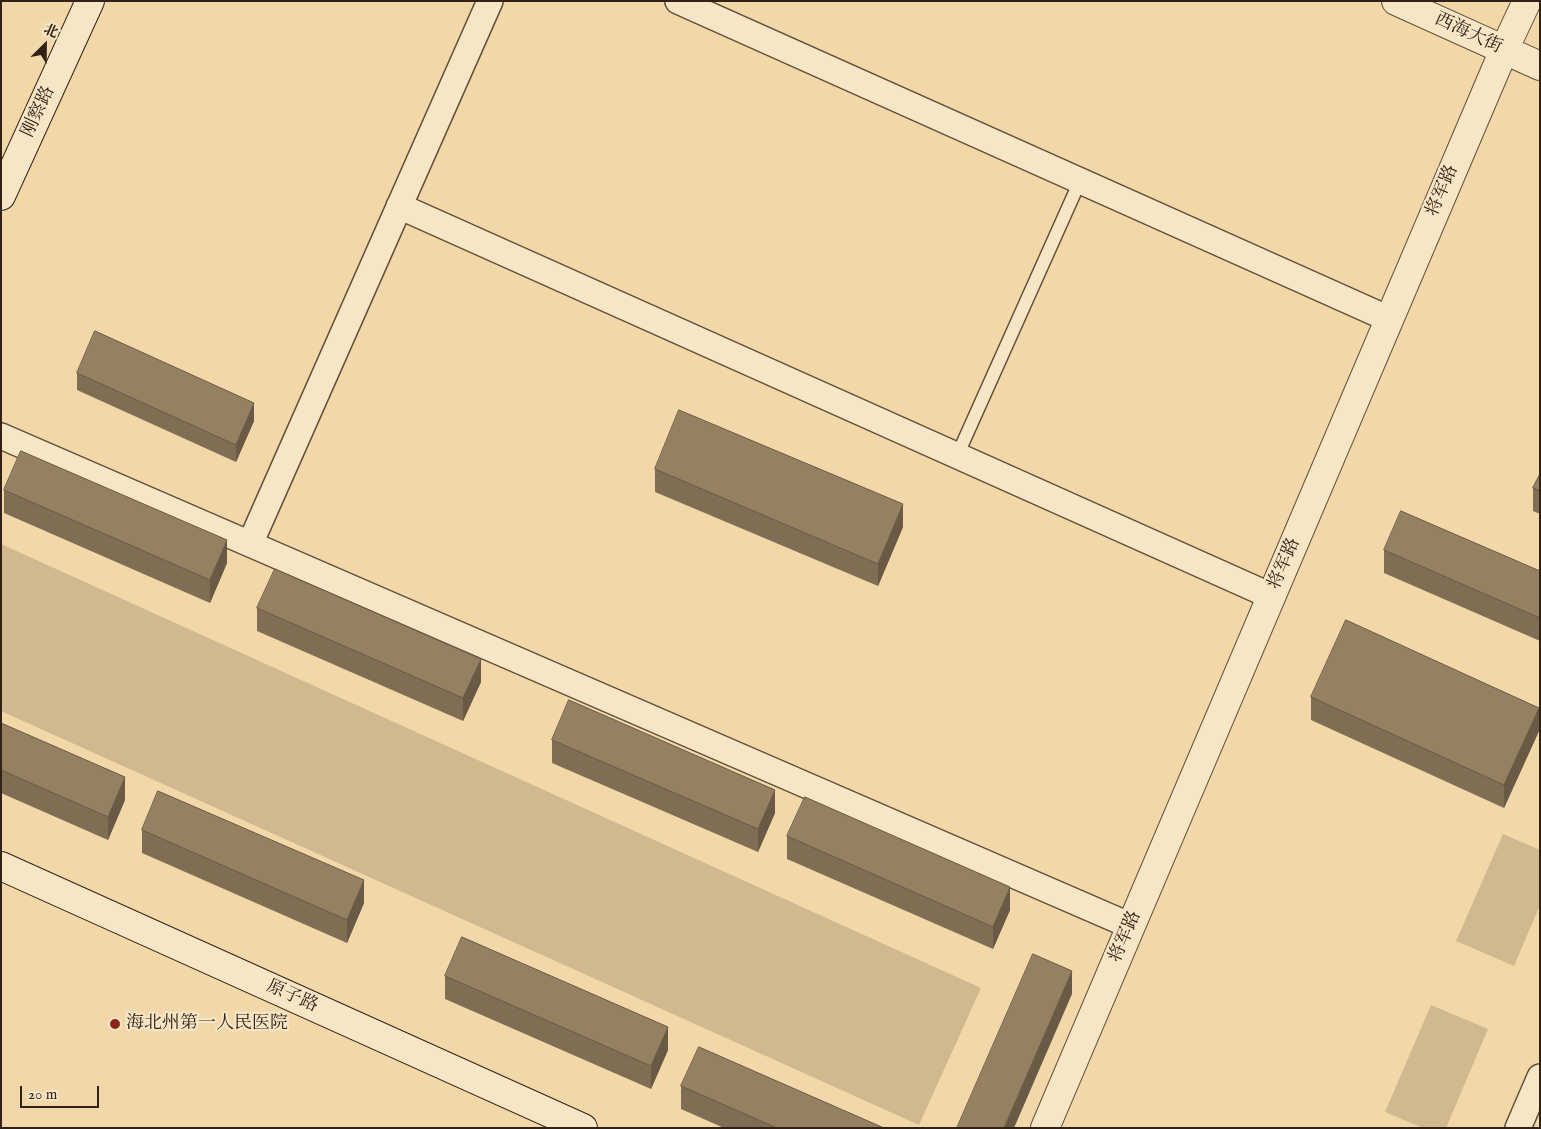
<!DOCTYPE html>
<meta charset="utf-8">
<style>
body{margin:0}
#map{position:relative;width:1541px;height:1129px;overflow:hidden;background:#f2d8a8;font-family:"IM FELL English","Noto Serif SC",serif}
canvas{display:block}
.frame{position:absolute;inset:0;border:2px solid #312116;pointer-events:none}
.north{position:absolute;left:20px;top:20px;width:50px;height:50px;-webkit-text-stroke:4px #f7e6c6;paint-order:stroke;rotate:23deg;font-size:14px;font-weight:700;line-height:20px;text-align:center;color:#312116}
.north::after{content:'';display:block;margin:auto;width:18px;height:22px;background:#312116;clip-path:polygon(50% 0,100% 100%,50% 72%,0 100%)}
.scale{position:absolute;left:20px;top:1086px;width:79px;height:22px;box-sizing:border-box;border:2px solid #312116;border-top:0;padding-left:6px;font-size:15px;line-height:18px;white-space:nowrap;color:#312116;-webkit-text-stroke:4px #f7e6c6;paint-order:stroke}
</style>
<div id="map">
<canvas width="1541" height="1129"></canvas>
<div class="frame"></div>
<div class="north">北</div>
<div class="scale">20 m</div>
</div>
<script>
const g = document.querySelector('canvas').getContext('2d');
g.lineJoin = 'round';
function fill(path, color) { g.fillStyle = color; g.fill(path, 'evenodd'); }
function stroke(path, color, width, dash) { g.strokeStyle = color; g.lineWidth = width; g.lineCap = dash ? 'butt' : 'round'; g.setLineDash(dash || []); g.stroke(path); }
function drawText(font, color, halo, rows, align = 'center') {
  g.font = font + ' "IM FELL English","Noto Serif SC",serif'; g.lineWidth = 4.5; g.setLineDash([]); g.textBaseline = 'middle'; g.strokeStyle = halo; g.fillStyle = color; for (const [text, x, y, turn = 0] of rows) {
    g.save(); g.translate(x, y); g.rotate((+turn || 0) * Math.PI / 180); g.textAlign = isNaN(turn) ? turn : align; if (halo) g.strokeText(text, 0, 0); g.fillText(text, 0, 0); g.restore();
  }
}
fill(new Path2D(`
 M 1,544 L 981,988 L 919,1125 L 1,711 Z
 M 1503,834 L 1540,850 L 1540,905 L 1514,966 L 1456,941 Z
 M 1431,1005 L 1488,1029 L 1446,1128 L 1423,1128 L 1385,1112 Z`), '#d1b98f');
const service = new Path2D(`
 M 957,456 L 1080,181`);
const minor = new Path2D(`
 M 678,1 L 1389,319
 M 399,206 L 1271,596
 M 1,436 L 1131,926
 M 250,544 L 490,1
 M 1518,1128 L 1540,1077`);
const tertiary = new Path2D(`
 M 1396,1 L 1540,66
 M 1045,1128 L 1504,50 L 1527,1`);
const secondary = new Path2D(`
 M 1,196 L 90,1
 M 1,866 L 583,1128`);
stroke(service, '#614f3a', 15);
stroke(minor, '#614f3a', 28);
stroke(tertiary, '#614f3a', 30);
stroke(secondary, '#312116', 30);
stroke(service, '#f7e6c6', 12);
stroke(minor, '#f7e6c6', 25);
stroke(tertiary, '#f7e6c6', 28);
stroke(secondary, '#f7e6c6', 28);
fill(new Path2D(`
 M 77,373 L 254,421 L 236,462 L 77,390 Z
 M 655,469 L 903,527 L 878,586 L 655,492 Z
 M 1540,474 L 1540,514 L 1533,511 L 1533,488 Z
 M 4,490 L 227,563 L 210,603 L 4,513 Z
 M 1384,550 L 1540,571 L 1540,641 L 1384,573 Z
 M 257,608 L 481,682 L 463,721 L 257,631 Z
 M 1311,697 L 1539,731 L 1504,808 L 1311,720 Z
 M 1,723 L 125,800 L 108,840 L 1,793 Z
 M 552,740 L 775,813 L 758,852 L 552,763 Z
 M 142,830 L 364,903 L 347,943 L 142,853 Z
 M 787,836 L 1010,910 L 993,949 L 787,859 Z
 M 445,976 L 668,1050 L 651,1089 L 445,999 Z
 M 681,1086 L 884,1128 L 724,1128 L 681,1109 Z`), '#806e54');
fill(new Path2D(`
 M 254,403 L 254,421 L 236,462 L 236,445 Z
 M 903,504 L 903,527 L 878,586 L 878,564 Z
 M 227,540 L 227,563 L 210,603 L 210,580 Z
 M 481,659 L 481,682 L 463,721 L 463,698 Z
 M 1539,708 L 1539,731 L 1504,808 L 1504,785 Z
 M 125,777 L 125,800 L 108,840 L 108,817 Z
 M 775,790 L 775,813 L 758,852 L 758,829 Z
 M 364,880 L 364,903 L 347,943 L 347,920 Z
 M 1010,887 L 1010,910 L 993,949 L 993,927 Z
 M 1072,971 L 1072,994 L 1014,1128 L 1004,1128 Z
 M 668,1027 L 668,1050 L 651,1089 L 651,1066 Z`), '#685a45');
const building = new Path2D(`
 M 95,331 L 254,403 L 236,445 L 77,373 Z
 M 679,410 L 903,504 L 878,564 L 655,469 Z
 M 21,451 L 227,540 L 210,580 L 4,490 Z
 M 1540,474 L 1540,491 L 1533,488 Z
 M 1401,511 L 1540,571 L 1540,618 L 1384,550 Z
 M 275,569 L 481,659 L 463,698 L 257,608 Z
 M 1346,620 L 1539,708 L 1504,785 L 1311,697 Z
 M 569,700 L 775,790 L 758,829 L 552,740 Z
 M 1,723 L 125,777 L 108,817 L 1,770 Z
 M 158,791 L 364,880 L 347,920 L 142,830 Z
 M 805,797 L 1010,887 L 993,927 L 787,836 Z
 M 462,937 L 668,1027 L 651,1066 L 445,976 Z
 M 1033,954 L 1072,971 L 1004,1128 L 957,1128 Z
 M 699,1047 L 884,1128 L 777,1128 L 681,1086 Z`);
fill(building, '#958062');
stroke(building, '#685a45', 1);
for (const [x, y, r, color] of [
 [115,1024,6,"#8f2418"]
]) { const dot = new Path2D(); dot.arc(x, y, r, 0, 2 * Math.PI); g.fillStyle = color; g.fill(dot); stroke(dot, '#f7e6c6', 2); }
drawText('18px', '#312116', '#f7e6c6', [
 ["西海大街",1468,34,25],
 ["刚察路",39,112,-65],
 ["将军路",1443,191,-67],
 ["将军路",1285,564,-67],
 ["将军路",1126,937,-67],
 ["原子路",292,997,24]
]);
drawText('18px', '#312116', '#f7e6c6', [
 ["海北州第一人民医院",126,1024]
], 'left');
</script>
